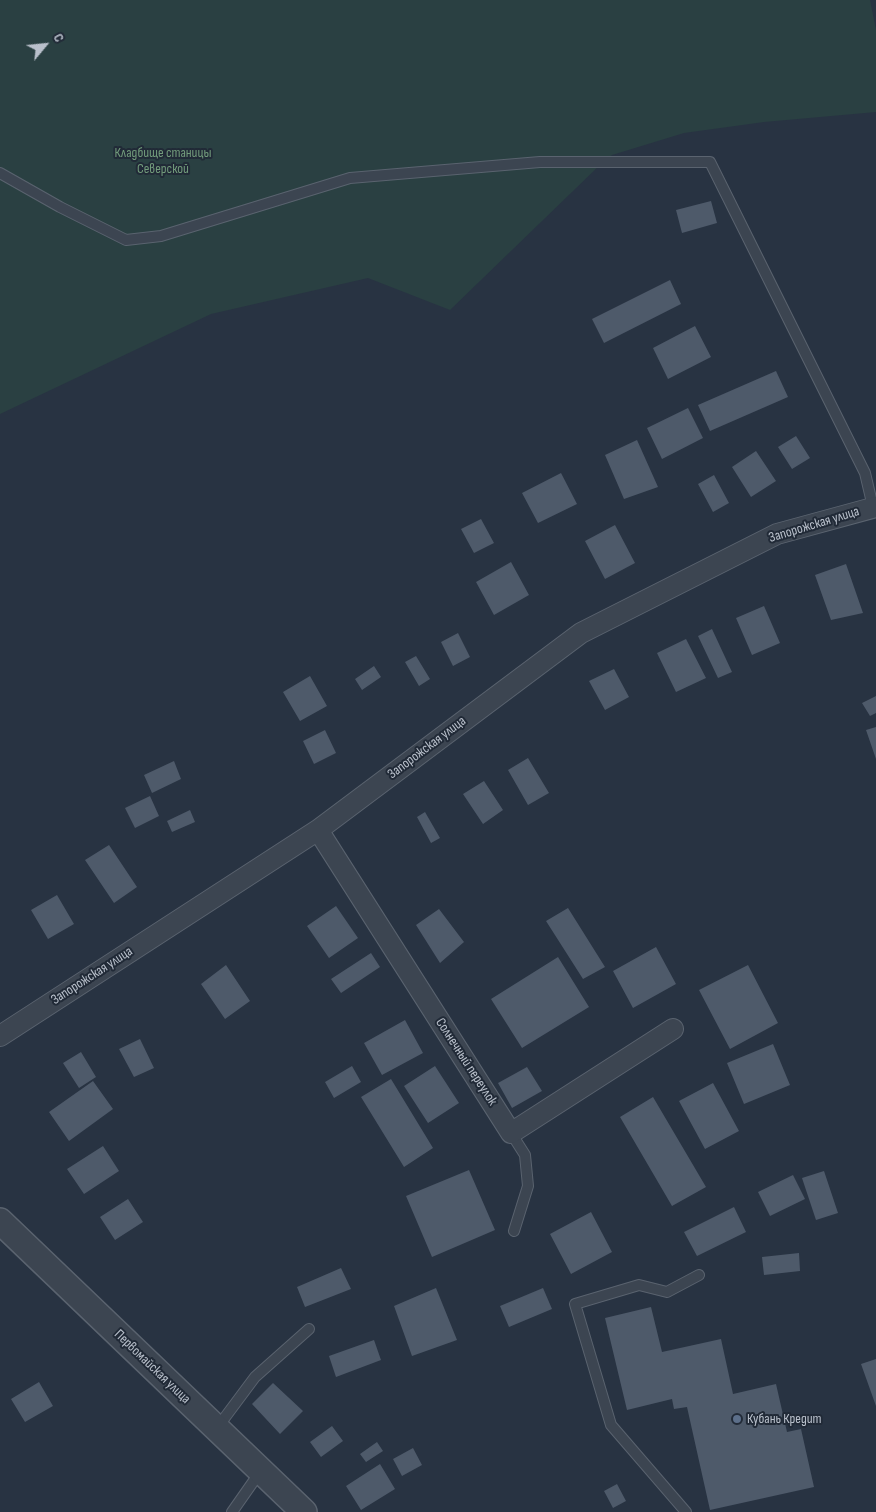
<!DOCTYPE html>
<meta charset="utf-8">
<style>
body{margin:0}
#map{position:relative;width:876px;height:1512px;overflow:hidden;background:#283342;font-family:"Sofia Sans Condensed",sans-serif}
canvas{display:block}
.north{position:absolute;left:20px;top:20px;width:50px;height:50px;-webkit-text-stroke:4px #212a37;paint-order:stroke;rotate:62deg;font-size:14px;font-weight:700;line-height:20px;text-align:center;color:#b9c0cb}
.north::after{content:'';display:block;margin:auto;width:18px;height:22px;background:#b9c0cb;clip-path:polygon(50% 0,100% 100%,50% 72%,0 100%)}
</style>
<div id="map">
<canvas width="876" height="1512"></canvas>
<div class="north">С</div>
</div>
<script>
const g = document.querySelector('canvas').getContext('2d');
g.lineJoin = 'round';
function fill(path, color) { g.fillStyle = color; g.fill(path, 'evenodd'); }
function stroke(path, color, width, dash) { g.strokeStyle = color; g.lineWidth = width; g.lineCap = dash ? 'butt' : 'round'; g.setLineDash(dash || []); g.stroke(path); }
function drawText(font, color, halo, rows, align = 'center') {
  g.font = font + ' "Sofia Sans Condensed",sans-serif'; g.lineWidth = 4; g.setLineDash([]); g.textBaseline = 'middle'; g.strokeStyle = halo; g.fillStyle = color; for (const [text, x, y, turn = 0] of rows) {
    g.save(); g.translate(x, y); g.rotate((+turn || 0) * Math.PI / 180); g.textAlign = isNaN(turn) ? turn : align; if (halo) g.strokeText(text, 0, 0); g.fillText(text, 0, 0); g.restore();
  }
}
fill(new Path2D(`
 M 0,0 L 870,0 L 876,30 L 876,112 L 764,122 L 684,133 L 612,155 L 603,162 L 450,310 L 368,278 L 211,314 L 0,414 Z`), '#2a4042');
fill(new Path2D(`
 M 711,201 L 717,223 L 682,233 L 676,210 Z
 M 670,280 L 681,304 L 604,343 L 592,319 Z
 M 695,326 L 711,357 L 668,379 L 653,348 Z
 M 776,371 L 788,397 L 710,431 L 698,405 Z
 M 688,408 L 703,438 L 662,459 L 647,428 Z
 M 796,436 L 810,458 L 792,469 L 778,447 Z
 M 637,440 L 658,487 L 624,499 L 605,455 Z
 M 756,451 L 776,481 L 751,497 L 732,467 Z
 M 561,473 L 577,504 L 538,523 L 522,493 Z
 M 714,475 L 729,503 L 713,512 L 698,484 Z
 M 481,519 L 494,543 L 474,553 L 461,529 Z
 M 615,525 L 635,563 L 605,579 L 585,541 Z
 M 511,562 L 529,595 L 494,615 L 476,582 Z
 M 846,564 L 863,613 L 831,620 L 815,575 Z
 M 764,606 L 780,643 L 752,655 L 736,618 Z
 M 712,629 L 732,672 L 718,678 L 698,636 Z
 M 458,633 L 470,657 L 453,666 L 441,642 Z
 M 686,639 L 706,678 L 676,692 L 657,653 Z
 M 416,656 L 430,679 L 419,686 L 405,662 Z
 M 374,666 L 381,677 L 362,690 L 355,679 Z
 M 614,669 L 629,697 L 605,710 L 589,681 Z
 M 310,676 L 327,706 L 300,721 L 283,692 Z
 M 876,696 L 876,713 L 870,716 L 862,703 Z
 M 876,727 L 876,759 L 866,730 Z
 M 325,730 L 336,753 L 314,764 L 303,741 Z
 M 528,758 L 549,793 L 528,805 L 508,770 Z
 M 174,761 L 181,779 L 152,793 L 144,775 Z
 M 484,781 L 503,810 L 483,824 L 463,794 Z
 M 150,796 L 159,816 L 135,828 L 125,808 Z
 M 190,810 L 195,822 L 172,832 L 167,821 Z
 M 425,812 L 440,838 L 431,843 L 417,817 Z
 M 109,845 L 137,887 L 114,903 L 85,860 Z
 M 57,895 L 74,924 L 48,939 L 31,910 Z
 M 336,906 L 358,938 L 329,958 L 307,926 Z
 M 568,908 L 605,967 L 583,979 L 546,921 Z
 M 439,909 L 464,942 L 440,963 L 416,925 Z
 M 656,947 L 676,984 L 633,1008 L 613,971 Z
 M 371,953 L 380,967 L 341,993 L 331,979 Z
 M 558,957 L 589,1007 L 522,1048 L 491,999 Z
 M 226,965 L 250,1001 L 225,1019 L 201,984 Z
 M 748,965 L 778,1023 L 730,1049 L 699,990 Z
 M 405,1020 L 423,1053 L 382,1075 L 364,1043 Z
 M 140,1039 L 154,1068 L 134,1077 L 119,1049 Z
 M 773,1044 L 790,1085 L 744,1104 L 727,1063 Z
 M 81,1052 L 96,1077 L 79,1088 L 63,1063 Z
 M 352,1066 L 361,1082 L 334,1098 L 325,1082 Z
 M 435,1066 L 459,1103 L 428,1123 L 404,1086 Z
 M 527,1067 L 542,1091 L 512,1108 L 498,1083 Z
 M 391,1079 L 433,1148 L 404,1167 L 361,1097 Z
 M 93,1081 L 113,1109 L 69,1141 L 49,1112 Z
 M 713,1083 L 739,1131 L 705,1149 L 679,1101 Z
 M 653,1097 L 706,1187 L 672,1206 L 620,1117 Z
 M 103,1146 L 119,1171 L 84,1194 L 67,1169 Z
 M 469,1170 L 495,1230 L 432,1257 L 406,1196 Z
 M 824,1171 L 838,1213 L 816,1220 L 802,1178 Z
 M 793,1175 L 805,1199 L 770,1216 L 758,1192 Z
 M 128,1199 L 143,1222 L 115,1240 L 100,1217 Z
 M 734,1207 L 746,1232 L 697,1256 L 684,1232 Z
 M 591,1212 L 612,1252 L 571,1274 L 550,1234 Z
 M 799,1253 L 800,1271 L 764,1275 L 762,1257 Z
 M 341,1268 L 351,1289 L 305,1307 L 297,1287 Z
 M 436,1288 L 457,1340 L 412,1356 L 394,1306 Z
 M 543,1288 L 552,1309 L 509,1327 L 500,1306 Z
 M 651,1307 L 662,1352 L 721,1339 L 733,1394 L 776,1384 L 787,1432 L 801,1429 L 814,1487 L 710,1510 L 687,1407 L 674,1409 L 672,1399 L 627,1410 L 605,1318 Z
 M 374,1340 L 381,1360 L 336,1377 L 329,1356 Z
 M 876,1359 L 876,1406 L 861,1364 Z
 M 39,1382 L 53,1406 L 25,1422 L 11,1399 Z
 M 273,1383 L 303,1411 L 280,1434 L 252,1404 Z
 M 332,1426 L 343,1441 L 321,1457 L 310,1442 Z
 M 377,1442 L 383,1451 L 366,1462 L 360,1454 Z
 M 413,1448 L 422,1465 L 402,1476 L 393,1459 Z
 M 380,1464 L 395,1489 L 361,1510 L 346,1486 Z
 M 617,1484 L 626,1501 L 613,1508 L 604,1491 Z`), '#4e5a6a');
const service = new Path2D(`
 M 0,173 L 60,207 L 126,240 L 161,236 L 350,178 L 540,162 L 710,162 L 865,473 L 873,507
 M 511,1133 L 525,1155 L 528,1186 L 514,1231
 M 217,1428 L 255,1377 L 309,1329
 M 232,1512 L 260,1472
 M 686,1512 L 611,1425 L 575,1304 L 639,1285 L 667,1292 L 699,1275`);
const minor = new Path2D(`
 M 318,830 L 511,1133 L 673,1029
 M 0,1036 L 318,830 L 581,633 L 777,534 L 876,507`);
const tertiary = new Path2D(`
 M 0,1221 L 304,1512`);
stroke(service, '#5a636f', 12);
stroke(minor, '#5a636f', 22);
stroke(tertiary, '#5a636f', 28);
stroke(service, '#3c4551', 10);
stroke(minor, '#3c4551', 20);
stroke(tertiary, '#3c4551', 25);
for (const [x, y, r, color] of [
 [737,1419,5,"#5c6f8a"]
]) { const dot = new Path2D(); dot.arc(x, y, r, 0, 2 * Math.PI); g.fillStyle = color; g.fill(dot); stroke(dot, '#212a37', 2); }
drawText('14px', '#729b7b', '#212a37', [
 ["Кладбище станицы",163,153],
 ["Северской",163,169]
]);
drawText('14px', '#b9c0cb', '#212a37', [
 ["Запорожская улица",814,525,-17],
 ["Запорожская улица",427,748,-37],
 ["Запорожская улица",92,976,-33],
 ["Солнечный переулок",466,1062,57],
 ["Первомайская улица",152,1367,44]
]);
drawText('14px', '#b9c0cb', '#212a37', [
 ["Кубань Кредит",747,1419]
], 'left');
</script>
